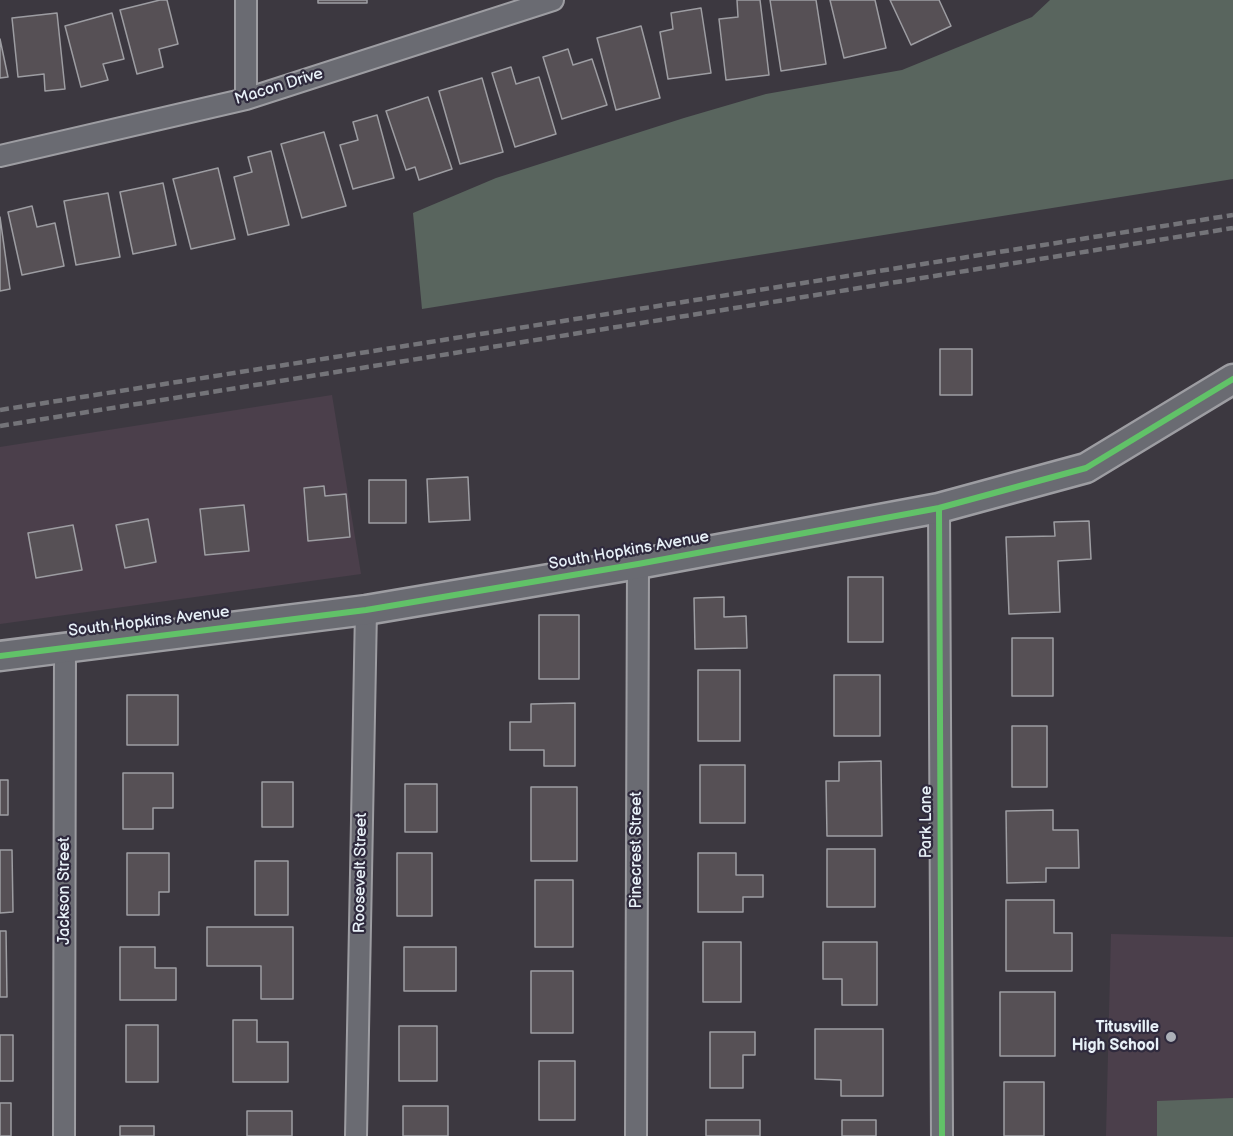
<!DOCTYPE html>
<style>
body{margin:0}
canvas{display:block;background:#3c3840}
</style>
<canvas width="1233" height="1136"></canvas>
<script>
const g = document.querySelector('canvas').getContext('2d');
g.lineJoin = 'round';
function fill(path, color) { g.fillStyle = color; g.fill(path, 'evenodd'); }
function stroke(path, color, width, dash) { g.strokeStyle = color; g.lineWidth = width; g.lineCap = dash ? 'butt' : 'round'; g.setLineDash(dash || []); g.stroke(path); }
function drawText(font, color, halo, rows, align = 'center') {
  g.font = font + ' "Balsamiq Sans",sans-serif'; g.lineWidth = 4.5; g.setLineDash([]); g.textBaseline = 'middle'; g.strokeStyle = halo; g.fillStyle = color; for (const [text, x, y, turn = 0] of rows) {
    g.save(); g.translate(x, y); g.rotate((+turn || 0) * Math.PI / 180); g.textAlign = isNaN(turn) ? turn : align; if (halo) g.strokeText(text, 0, 0); g.fillText(text, 0, 0); g.restore();
  }
}
fill(new Path2D(`
 M 332,395 L 361,574 L 0,624 L 0,447 Z
 M 1111,934 L 1233,937 L 1233,1136 L 1106,1136 Z`), '#4b3f4b');
fill(new Path2D(`
 M 1050,0 L 1233,0 L 1233,179 L 422,309 L 413,213 L 496,178 L 684,118 L 766,94 L 902,70 L 1032,17 Z
 M 1233,1098 L 1233,1136 L 1157,1136 L 1157,1101 Z`), '#59655e');
const building = new Path2D(`
 M 160,0 L 167,0 L 178,44 L 159,49 L 163,67 L 137,74 L 120,10 Z
 M 318,0 L 367,0 L 367,3 L 318,3 Z
 M 737,0 L 760,0 L 769,75 L 726,80 L 719,19 L 738,17 Z
 M 770,0 L 816,0 L 826,64 L 781,71 Z
 M 830,0 L 875,0 L 886,48 L 844,58 Z
 M 890,0 L 939,0 L 951,26 L 911,45 Z
 M 701,8 L 711,73 L 668,79 L 660,32 L 673,29 L 671,13 Z
 M 57,13 L 65,89 L 45,91 L 44,74 L 18,77 L 12,18 Z
 M 112,13 L 124,59 L 103,64 L 108,80 L 81,87 L 65,26 Z
 M 641,26 L 660,98 L 616,110 L 597,38 Z
 M 0,39 L 8,77 L 0,78 Z
 M 568,49 L 573,65 L 592,59 L 607,105 L 562,119 L 543,57 Z
 M 511,67 L 516,84 L 539,77 L 556,134 L 515,147 L 492,73 Z
 M 482,78 L 503,152 L 460,164 L 439,91 Z
 M 428,97 L 452,169 L 419,180 L 415,167 L 406,170 L 386,111 Z
 M 377,115 L 394,178 L 353,189 L 340,145 L 358,140 L 353,122 Z
 M 324,132 L 346,206 L 302,218 L 281,144 Z
 M 271,151 L 289,225 L 248,235 L 234,177 L 252,172 L 248,157 Z
 M 218,168 L 235,239 L 191,249 L 173,179 Z
 M 163,183 L 176,245 L 133,254 L 120,192 Z
 M 108,193 L 120,257 L 76,265 L 64,201 Z
 M 32,206 L 37,227 L 55,223 L 64,266 L 22,275 L 8,212 Z
 M 0,217 L 10,289 L 0,291 Z
 M 940,349 L 972,349 L 972,395 L 940,395 Z
 M 468,477 L 470,520 L 429,522 L 427,479 Z
 M 369,480 L 406,480 L 406,523 L 369,523 Z
 M 324,486 L 325,496 L 346,494 L 350,537 L 308,541 L 304,488 Z
 M 244,505 L 249,551 L 205,555 L 200,509 Z
 M 148,519 L 156,562 L 125,568 L 116,525 Z
 M 1089,521 L 1091,559 L 1058,561 L 1060,612 L 1009,614 L 1006,537 L 1055,536 L 1054,522 Z
 M 73,525 L 82,570 L 36,578 L 28,533 Z
 M 848,577 L 883,577 L 883,642 L 848,642 Z
 M 724,597 L 724,617 L 746,616 L 747,648 L 695,649 L 694,598 Z
 M 539,615 L 579,615 L 579,679 L 539,679 Z
 M 1012,638 L 1053,638 L 1053,696 L 1012,696 Z
 M 698,670 L 740,670 L 740,741 L 698,741 Z
 M 834,675 L 880,675 L 880,736 L 834,736 Z
 M 127,695 L 178,695 L 178,745 L 127,745 Z
 M 575,703 L 575,766 L 544,766 L 544,750 L 510,750 L 510,722 L 531,722 L 531,704 Z
 M 1012,726 L 1047,726 L 1047,787 L 1012,787 Z
 M 881,761 L 882,836 L 827,836 L 826,781 L 839,781 L 839,762 Z
 M 700,765 L 745,765 L 745,823 L 700,823 Z
 M 123,773 L 173,773 L 173,808 L 153,808 L 153,829 L 123,829 Z
 M 0,780 L 8,780 L 8,815 L 0,815 Z
 M 262,782 L 293,782 L 293,827 L 262,827 Z
 M 405,784 L 437,784 L 437,832 L 405,832 Z
 M 531,787 L 577,787 L 577,861 L 531,861 Z
 M 1053,810 L 1053,830 L 1078,830 L 1079,868 L 1046,868 L 1046,882 L 1007,883 L 1006,811 Z
 M 827,849 L 875,849 L 875,907 L 827,907 Z
 M 0,850 L 12,850 L 13,912 L 0,913 Z
 M 127,853 L 169,853 L 169,892 L 159,892 L 159,915 L 127,915 Z
 M 397,853 L 432,853 L 432,916 L 397,916 Z
 M 698,853 L 736,853 L 736,875 L 763,875 L 763,897 L 743,897 L 743,912 L 698,912 Z
 M 255,861 L 288,861 L 288,915 L 255,915 Z
 M 535,880 L 573,880 L 573,947 L 535,947 Z
 M 1006,900 L 1054,900 L 1054,933 L 1072,933 L 1072,971 L 1006,971 Z
 M 207,927 L 293,927 L 293,999 L 261,999 L 261,966 L 207,966 Z
 M 0,931 L 6,931 L 7,997 L 0,997 Z
 M 703,942 L 741,942 L 741,1002 L 703,1002 Z
 M 823,942 L 877,942 L 877,1005 L 842,1005 L 842,979 L 823,979 Z
 M 120,947 L 155,947 L 155,968 L 176,968 L 176,1000 L 120,1000 Z
 M 404,947 L 456,947 L 456,991 L 404,991 Z
 M 531,971 L 573,971 L 573,1033 L 531,1033 Z
 M 1000,992 L 1055,992 L 1055,1056 L 1000,1056 Z
 M 233,1020 L 257,1020 L 257,1042 L 288,1042 L 288,1082 L 233,1082 Z
 M 126,1025 L 158,1025 L 158,1082 L 126,1082 Z
 M 399,1026 L 437,1026 L 437,1081 L 399,1081 Z
 M 815,1029 L 883,1029 L 883,1096 L 841,1096 L 841,1080 L 815,1079 Z
 M 710,1032 L 755,1032 L 755,1055 L 743,1055 L 743,1088 L 710,1088 Z
 M 0,1035 L 13,1035 L 13,1081 L 0,1081 Z
 M 539,1061 L 575,1061 L 575,1120 L 539,1120 Z
 M 1004,1082 L 1044,1082 L 1044,1136 L 1004,1136 Z
 M 0,1103 L 11,1103 L 11,1136 L 0,1136 Z
 M 403,1106 L 448,1106 L 448,1136 L 403,1136 Z
 M 247,1111 L 292,1111 L 292,1136 L 247,1136 Z
 M 706,1120 L 760,1120 L 760,1136 L 706,1136 Z
 M 842,1120 L 876,1120 L 876,1136 L 842,1136 Z
 M 120,1126 L 154,1126 L 154,1136 L 120,1136 Z`);
fill(building, '#565055');
stroke(building, '#9d9da2', 1.5);
const street = new Path2D(`
 M 246,0 L 246,99
 M 0,156 L 246,99 L 553,0
 M 939,508 L 942,1136
 M 64,1136 L 65,646
 M 356,1136 L 366,610
 M 636,1136 L 638,564`);
const secondary = new Path2D(`
 M 0,656 L 366,610 L 638,564 L 939,508 L 1086,468 L 1233,379`);
stroke(street, '#9d9da2', 24);
stroke(secondary, '#9d9da2', 33);
stroke(street, '#6a6b72', 20);
stroke(secondary, '#6a6b72', 28);
stroke(new Path2D(`
 M 0,410 L 1233,215
 M 0,426 L 1233,228`), '#747479', 4.5, [9, 4.5]);
stroke(new Path2D(`
 M 939,508 L 942,1136
 M 0,656 L 366,610 L 638,564 L 939,508 L 1086,468 L 1233,379`), '#61c268', 6);
for (const [x, y, r, color] of [
 [1171,1037,6,"#acb0b8"]
]) { const dot = new Path2D(); dot.arc(x, y, r, 0, 2 * Math.PI); g.fillStyle = color; g.fill(dot); stroke(dot, '#2f2a3d', 2); }
drawText('16px', '#e8f1f8', '#2f2a3d', [
 ["Macon Drive",279,87,-17],
 ["South Hopkins Avenue",629,551,-10],
 ["South Hopkins Avenue",149,622,-7],
 ["Park Lane",927,822,-90],
 ["Pinecrest Street",637,850,-90],
 ["Roosevelt Street",361,873,-89],
 ["Jackson Street",65,891,-90]
]);
drawText('bold 16px', '#e8f1f8', '#2f2a3d', [
 ["Titusville",1159,1028],
 ["High School",1159,1046]
], 'right');
</script>
